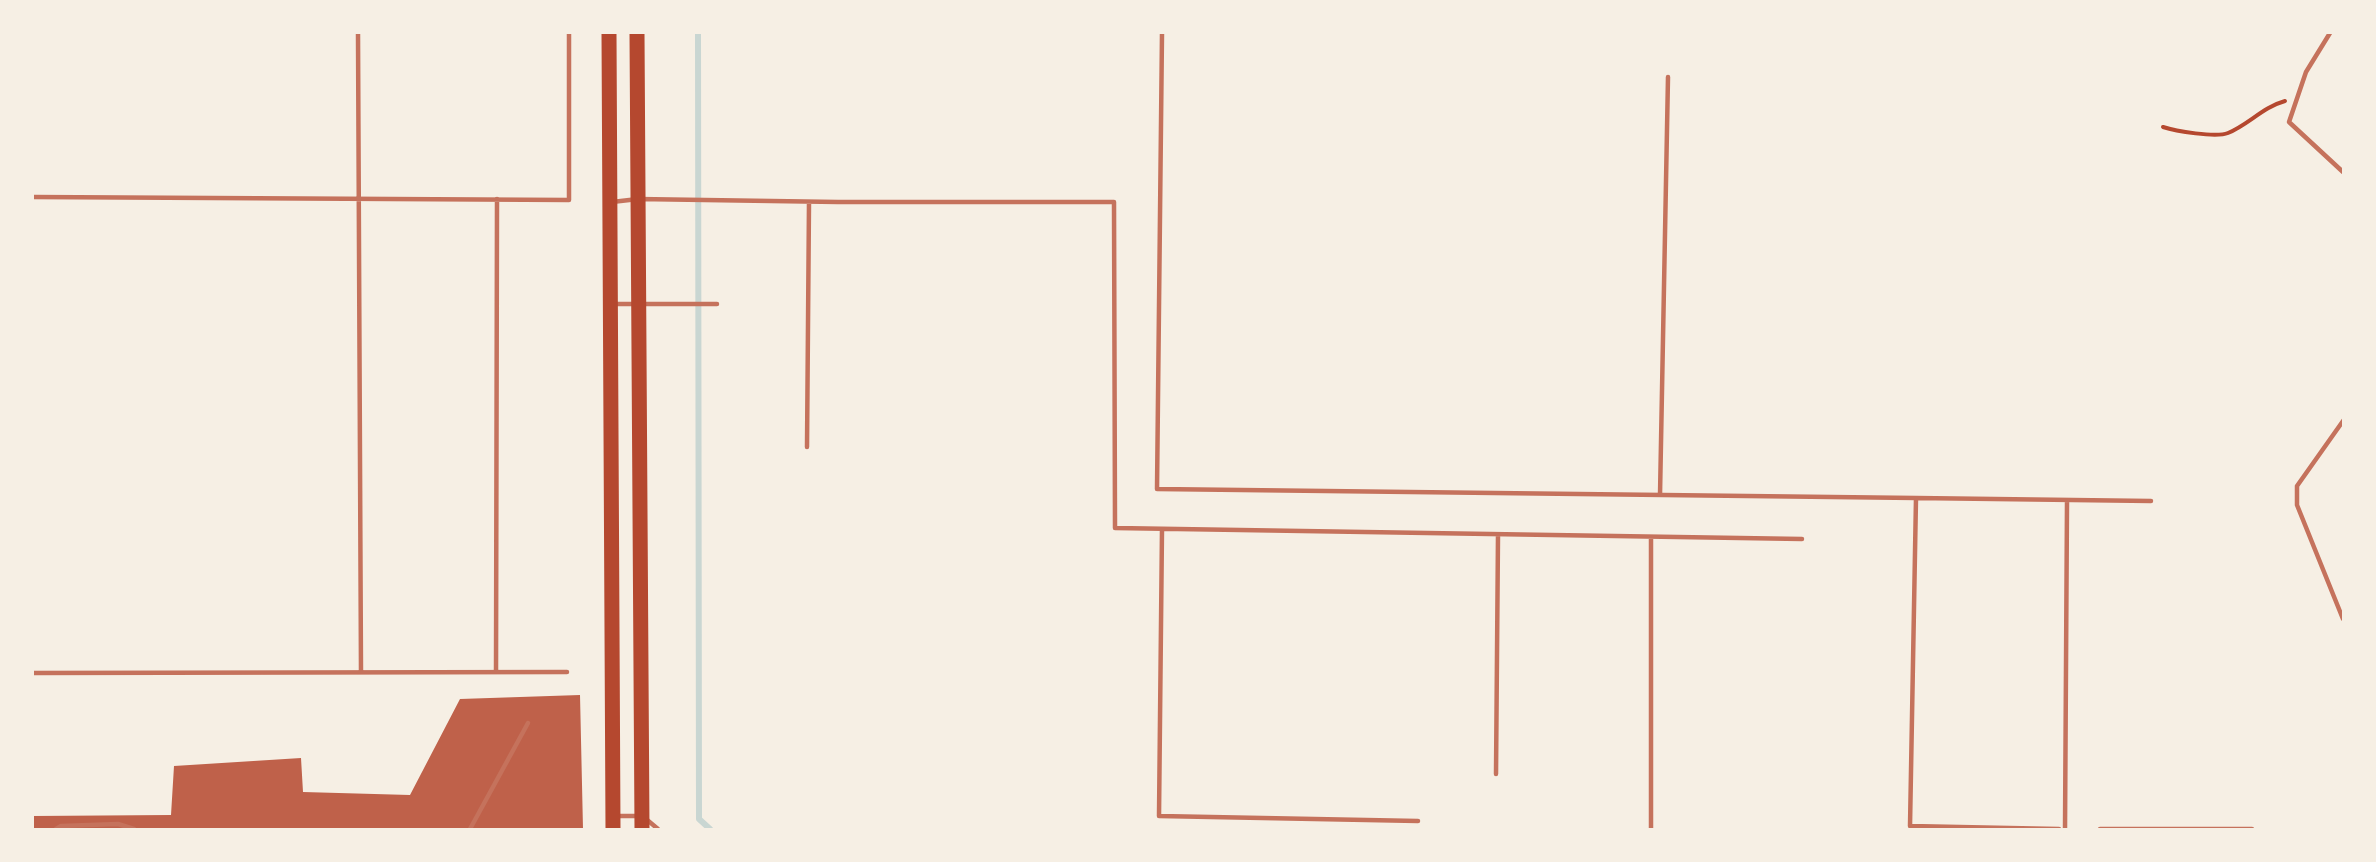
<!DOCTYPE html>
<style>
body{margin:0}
#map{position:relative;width:2376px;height:862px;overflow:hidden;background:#f6efe4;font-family:"DejaVu Sans",sans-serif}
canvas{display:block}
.frame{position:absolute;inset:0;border:34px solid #f6efe4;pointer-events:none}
</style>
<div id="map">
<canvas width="2376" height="862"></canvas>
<div class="frame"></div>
</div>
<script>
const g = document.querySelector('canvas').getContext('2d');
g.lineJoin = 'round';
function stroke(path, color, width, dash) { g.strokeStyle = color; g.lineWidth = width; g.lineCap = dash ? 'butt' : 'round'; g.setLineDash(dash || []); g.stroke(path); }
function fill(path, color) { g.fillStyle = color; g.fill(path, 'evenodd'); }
stroke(new Path2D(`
 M 698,33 L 699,819 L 710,829`), '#c9d6d2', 6);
fill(new Path2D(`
 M 580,695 L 583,829 L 33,829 L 33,816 L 171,815 L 174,766 L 301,758 L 303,792 L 410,795 L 460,699 Z`), '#bf614a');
stroke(new Path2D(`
 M 2163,127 C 2175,131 2216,138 2228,133 C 2248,125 2263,107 2285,101`), '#b5482f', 4);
stroke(new Path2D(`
 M 358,33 L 361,672
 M 1162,33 L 1157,489 L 1916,498 L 1910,826 L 2059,829
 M 2330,33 L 2306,72 L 2289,122 L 2343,172
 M 33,197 L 569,200 L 569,33
 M 612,202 L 638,199 L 838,202 L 1114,202 L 1115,528 L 1802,539
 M 614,304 L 717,304
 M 2343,421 L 2297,486 L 2297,505 L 2343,619
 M 807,447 L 809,202
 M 1660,495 L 1668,77
 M 1916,498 L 2151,501
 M 1162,529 L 1159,816 L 1418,821
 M 1651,537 L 1651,829
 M 496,672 L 497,199
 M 33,673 L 567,672
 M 1496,774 L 1498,535
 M 617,816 L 639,816
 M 646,819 L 658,829
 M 56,829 L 61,826 L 118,824 L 134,829
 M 470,829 L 528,723
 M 2065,829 L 2067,502
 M 2100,829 L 2252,829`), '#c5725c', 4.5);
stroke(new Path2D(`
 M 609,33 L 613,829
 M 637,33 L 642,829`), '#b5482f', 15);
</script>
